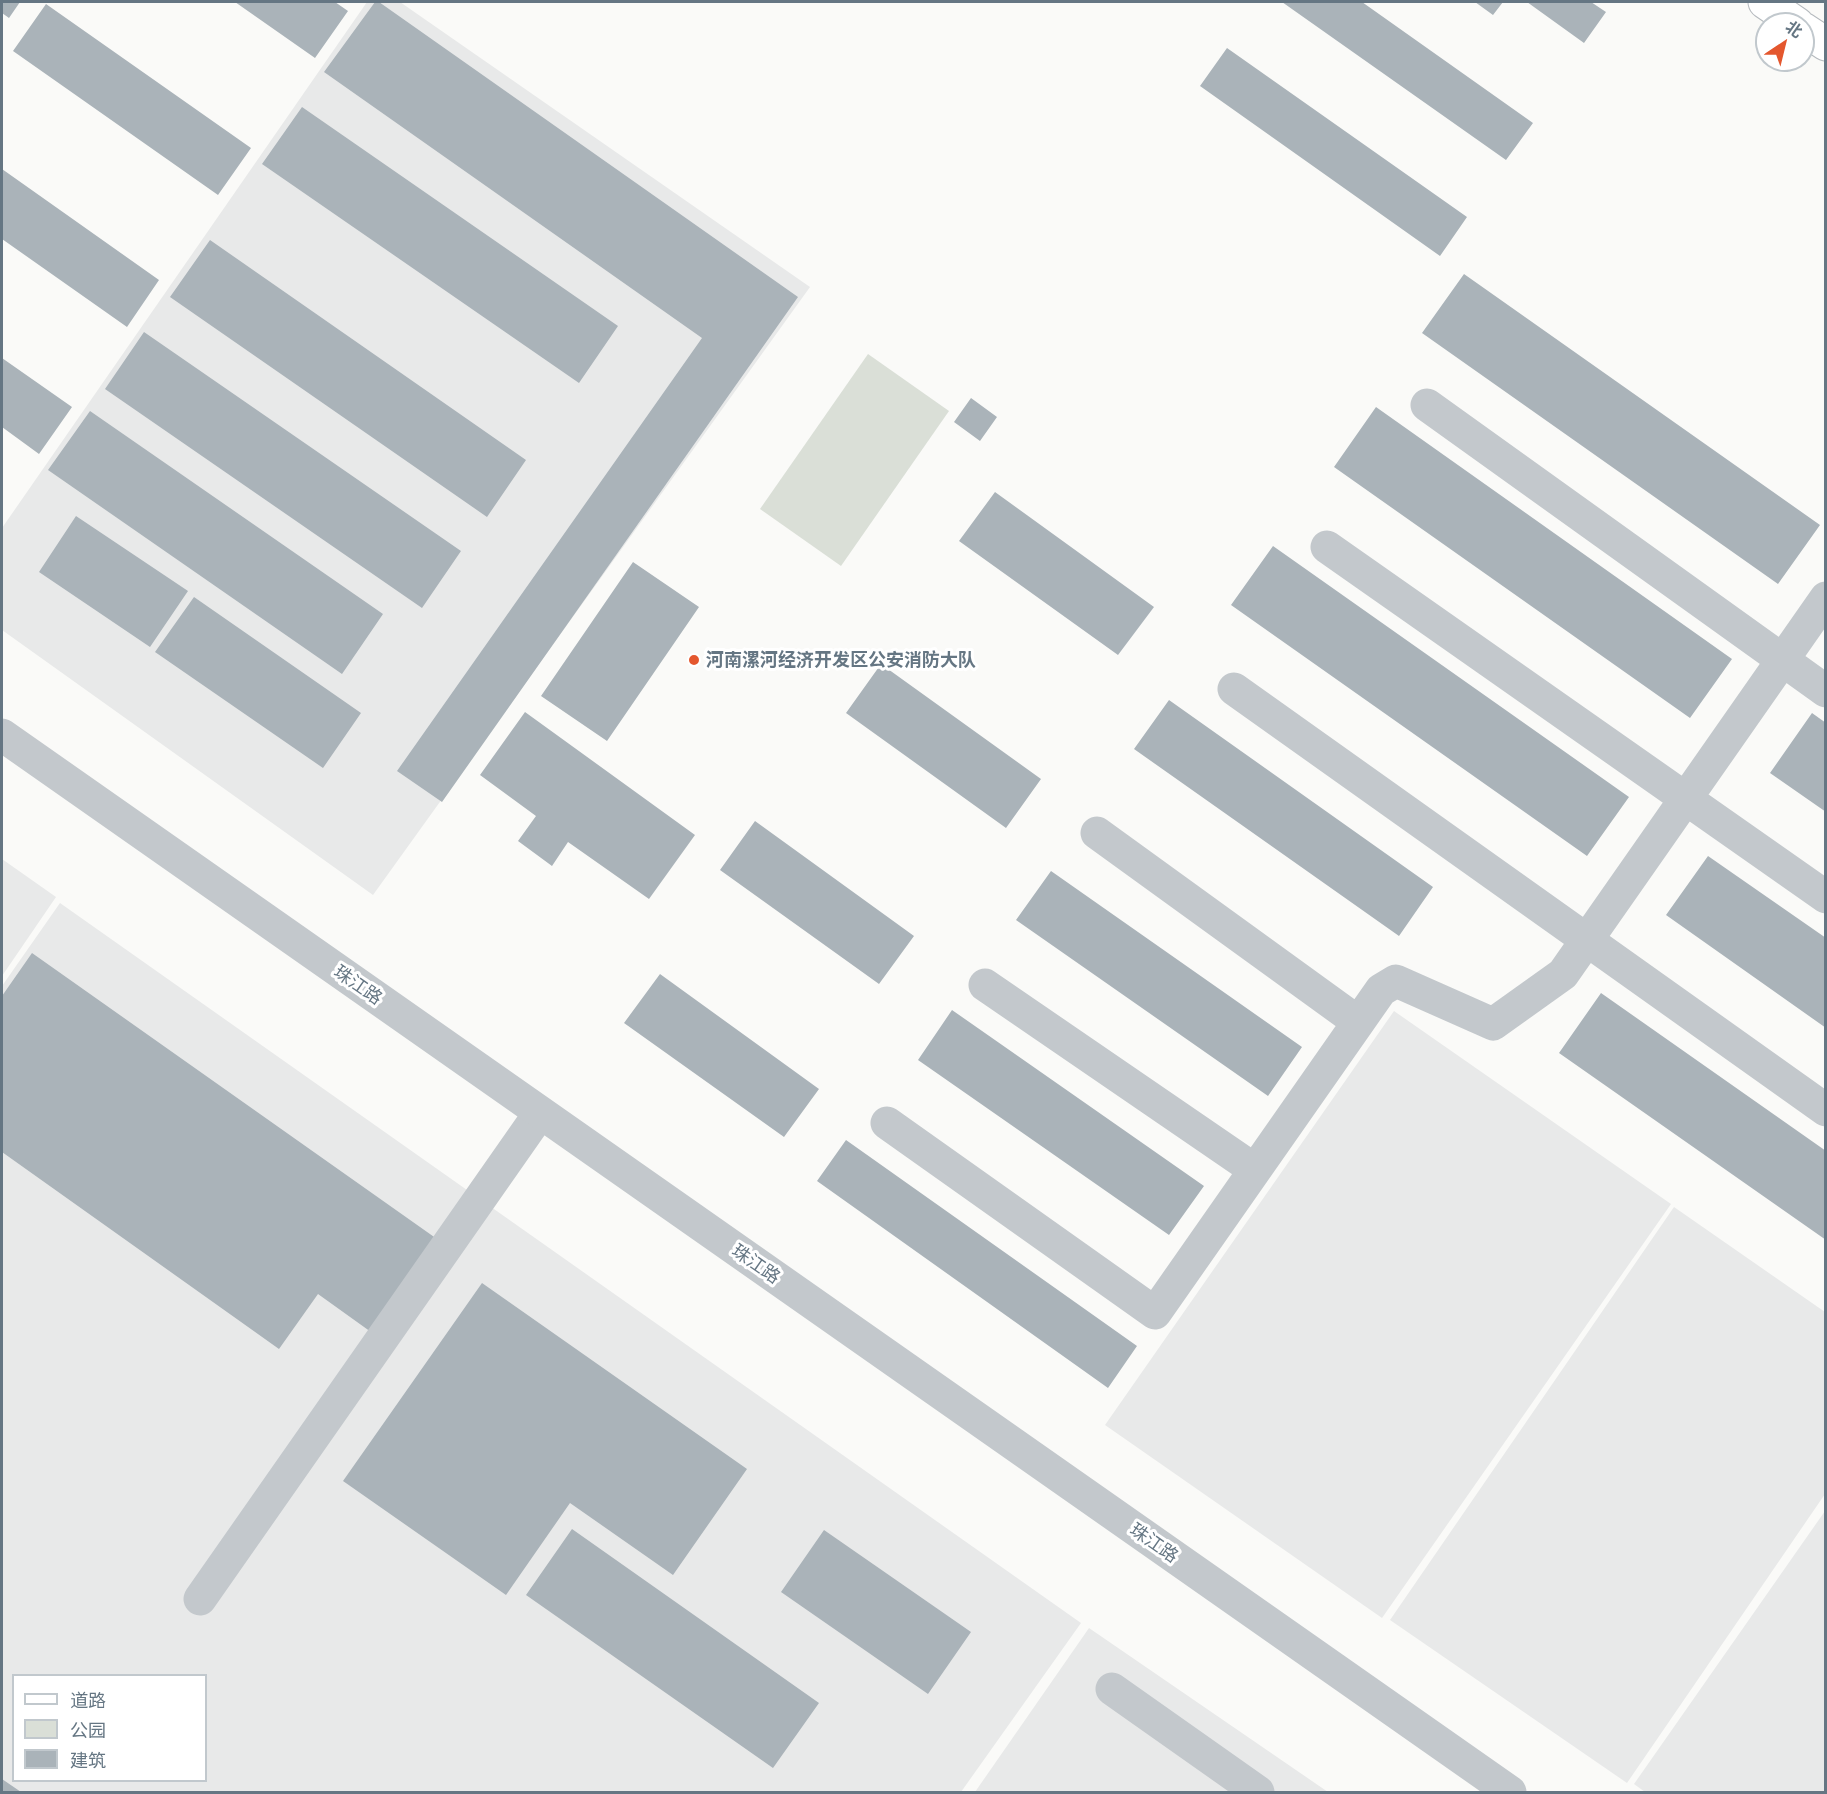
<!DOCTYPE html>
<meta charset="utf-8">
<style>
body{margin:0}
#map{position:relative;width:1827px;height:1794px;overflow:hidden;background:#fafaf8;font-family:Ubuntu,"Noto Sans SC",sans-serif}
canvas{display:block}
.frame{position:absolute;inset:0;border:3px solid #657683;pointer-events:none}
.legend{position:absolute;left:12px;top:1674px;width:195px;height:108px;box-sizing:border-box;background:#fff;border:2px solid #c1c8cd;margin:0;padding:8px 10px;list-style:none;font-size:18px;color:#657683}
.legend li{display:flex;align-items:center;gap:12px;height:30px}
.legend b{width:30px;border:2px solid #c1c8cd}
.north{position:absolute;left:1755px;top:12px;width:60px;height:60px;box-sizing:border-box;background:#fff;border:2px solid #c1c8cd;border-radius:50%;rotate:35deg;font-size:16px;font-weight:700;line-height:24px;text-align:center;color:#657683}
.north::after{content:'';display:block;margin:auto;width:21px;height:27px;background:#e4572e;clip-path:polygon(50% 0,100% 100%,50% 72%,0 100%)}
</style>
<div id="map">
<canvas width="1827" height="1794"></canvas>
<div class="frame"></div>
<ul class="legend">
<li><b style="height:8px;background:#fff"></b>道路</li>
<li><b style="height:16px;background:#dadfd7"></b>公园</li>
<li><b style="height:16px;background:#aab3b9"></b>建筑</li>
</ul>
<div class="north">北</div>
</div>
<script>
const g = document.querySelector('canvas').getContext('2d');
g.lineJoin = 'round';
function fill(path, color) { g.fillStyle = color; g.fill(path, 'evenodd'); }
function stroke(path, color, width, dash) { g.strokeStyle = color; g.lineWidth = width; g.lineCap = dash ? 'butt' : 'round'; g.setLineDash(dash || []); g.stroke(path); }
function drawText(font, color, halo, rows, align = 'center') {
  g.font = font + ' Ubuntu,"Noto Sans SC",sans-serif'; g.lineWidth = 6; g.setLineDash([]); g.textBaseline = 'middle'; g.strokeStyle = halo; g.fillStyle = color; for (const [text, x, y, turn = 0] of rows) {
    g.save(); g.translate(x, y); g.rotate((+turn || 0) * Math.PI / 180); g.textAlign = isNaN(turn) ? turn : align; if (halo) g.strokeText(text, 0, 0); g.fillText(text, 0, 0); g.restore();
  }
}
fill(new Path2D(`
 M 367,2 L 400,2 L 810,287 L 373,895 L 2,630 L 2,528 Z
 M 2,859 L 56,897 L 2,976 Z
 M 60,903 L 1081,1623 L 961,1792 L 2,1792 L 2,986 ZM 14,1676 L 206,1676 L 206,1780 L 14,1780 Z
 M 1394,1011 L 1671,1204 L 1382,1618 L 1105,1425 Z
 M 1674,1207 L 1825,1312 L 1825,1494 L 1627,1783 L 1390,1620 Z
 M 1825,1511 L 1825,1792 L 1645,1792 L 1634,1784 Z
 M 1089,1628 L 1328,1792 L 975,1792 Z`), '#e8e9e9');
fill(new Path2D(`
 M 868,354 L 949,411 L 841,566 L 760,509 Z`), '#dadfd7');
fill(new Path2D(`
 M 2,2 L 20,2 L 9,18 L 2,13 Z
 M 235,2 L 335,2 L 348,11 L 315,58 Z
 M 375,2 L 379,2 L 798,297 L 442,802 L 397,771 L 702,338 L 324,72 Z
 M 1282,2 L 1362,2 L 1533,123 L 1506,160 Z
 M 1475,2 L 1503,2 L 1493,15 Z
 M 1527,2 L 1591,2 L 1606,12 L 1584,43 Z
 M 46,4 L 251,148 L 218,195 L 13,51 Z
 M 1227,48 L 1467,217 L 1440,256 L 1200,86 Z
 M 302,107 L 618,326 L 579,383 L 262,164 Z
 M 2,169 L 159,280 L 127,327 L 2,239 Z
 M 210,240 L 526,460 L 487,517 L 170,297 Z
 M 1464,274 L 1820,525 L 1778,584 L 1422,333 Z
 M 144,332 L 461,551 L 422,608 L 105,389 Z
 M 2,358 L 72,407 L 39,454 L 2,427 Z
 M 971,398 L 997,417 L 980,441 L 954,422 Z
 M 1376,407 L 1732,659 L 1690,718 L 1334,467 Z
 M 90,411 L 383,614 L 342,674 L 48,470 Z
 M 995,492 L 1154,607 L 1118,655 L 959,541 Z
 M 76,516 L 188,591 L 150,647 L 39,572 Z
 M 1273,546 L 1629,797 L 1587,856 L 1231,605 Z
 M 633,562 L 699,607 L 607,741 L 541,696 Z
 M 194,597 L 361,713 L 323,768 L 155,652 Z
 M 881,664 L 1041,779 L 1006,828 L 846,713 Z
 M 1169,700 L 1433,887 L 1399,936 L 1134,749 Z
 M 525,712 L 695,835 L 649,899 L 568,842 L 552,866 L 518,841 L 536,816 L 480,775 Z
 M 1812,713 L 1826,723 L 1826,812 L 1770,773 Z
 M 755,821 L 914,936 L 879,984 L 720,870 Z
 M 1708,856 L 1826,938 L 1826,1028 L 1666,915 Z
 M 1051,871 L 1302,1047 L 1268,1096 L 1016,920 Z
 M 32,953 L 437,1239 L 371,1332 L 318,1294 L 279,1349 L 2,1152 L 2,996 Z
 M 660,974 L 819,1089 L 784,1137 L 624,1023 Z
 M 1601,993 L 1826,1151 L 1826,1240 L 1559,1053 Z
 M 952,1010 L 1204,1186 L 1169,1235 L 918,1060 Z
 M 846,1140 L 1137,1346 L 1108,1388 L 817,1181 Z
 M 482,1283 L 747,1469 L 673,1575 L 570,1503 L 506,1595 L 343,1481 Z
 M 572,1529 L 819,1703 L 773,1768 L 526,1595 Z
 M 824,1530 L 971,1632 L 928,1694 L 781,1592 Z
 M 2,1779 L 21,1792 L 2,1792 Z`), '#aab3b9');
const primary = new Path2D(`
 M 1765,2 L 1797,24
 M 1803,29 L 1826,44`);
stroke(primary, '#b5babe', 35);
stroke(new Path2D(`
 M 1427,405 L 1826,691
 M 1327,547 L 1826,897
 M 1234,689 L 1826,1110
 M 1097,833 L 1358,1022
 M 985,985 L 1255,1170
 M 887,1123 L 1155,1313 L 1381,990 L 1396,981 L 1493,1024 L 1563,974 L 1826,598
 M 200,1599 L 540,1113
 M 1112,1689 L 1258,1792`), '#c3c8cc', 33);
stroke(new Path2D(`
 M 2,735 L 1510,1792`), '#c3c8cc', 33);
stroke(primary, '#fff', 33);
for (const [x, y, r, color] of [
 [694,660,6,"#e4572e"]
]) { const dot = new Path2D(); dot.arc(x, y, r, 0, 2 * Math.PI); g.fillStyle = color; g.fill(dot); stroke(dot, '#fff', 2); }
drawText('bold 18px', '#657683', '#fff', [
 ["河南漯河经济开发区公安消防大队",706,660]
], 'left');
drawText('18px', '#657683', '#fff', [
 ["珠江路",358,985,35],
 ["珠江路",756,1264,35],
 ["珠江路",1154,1543,35]
]);
</script>
